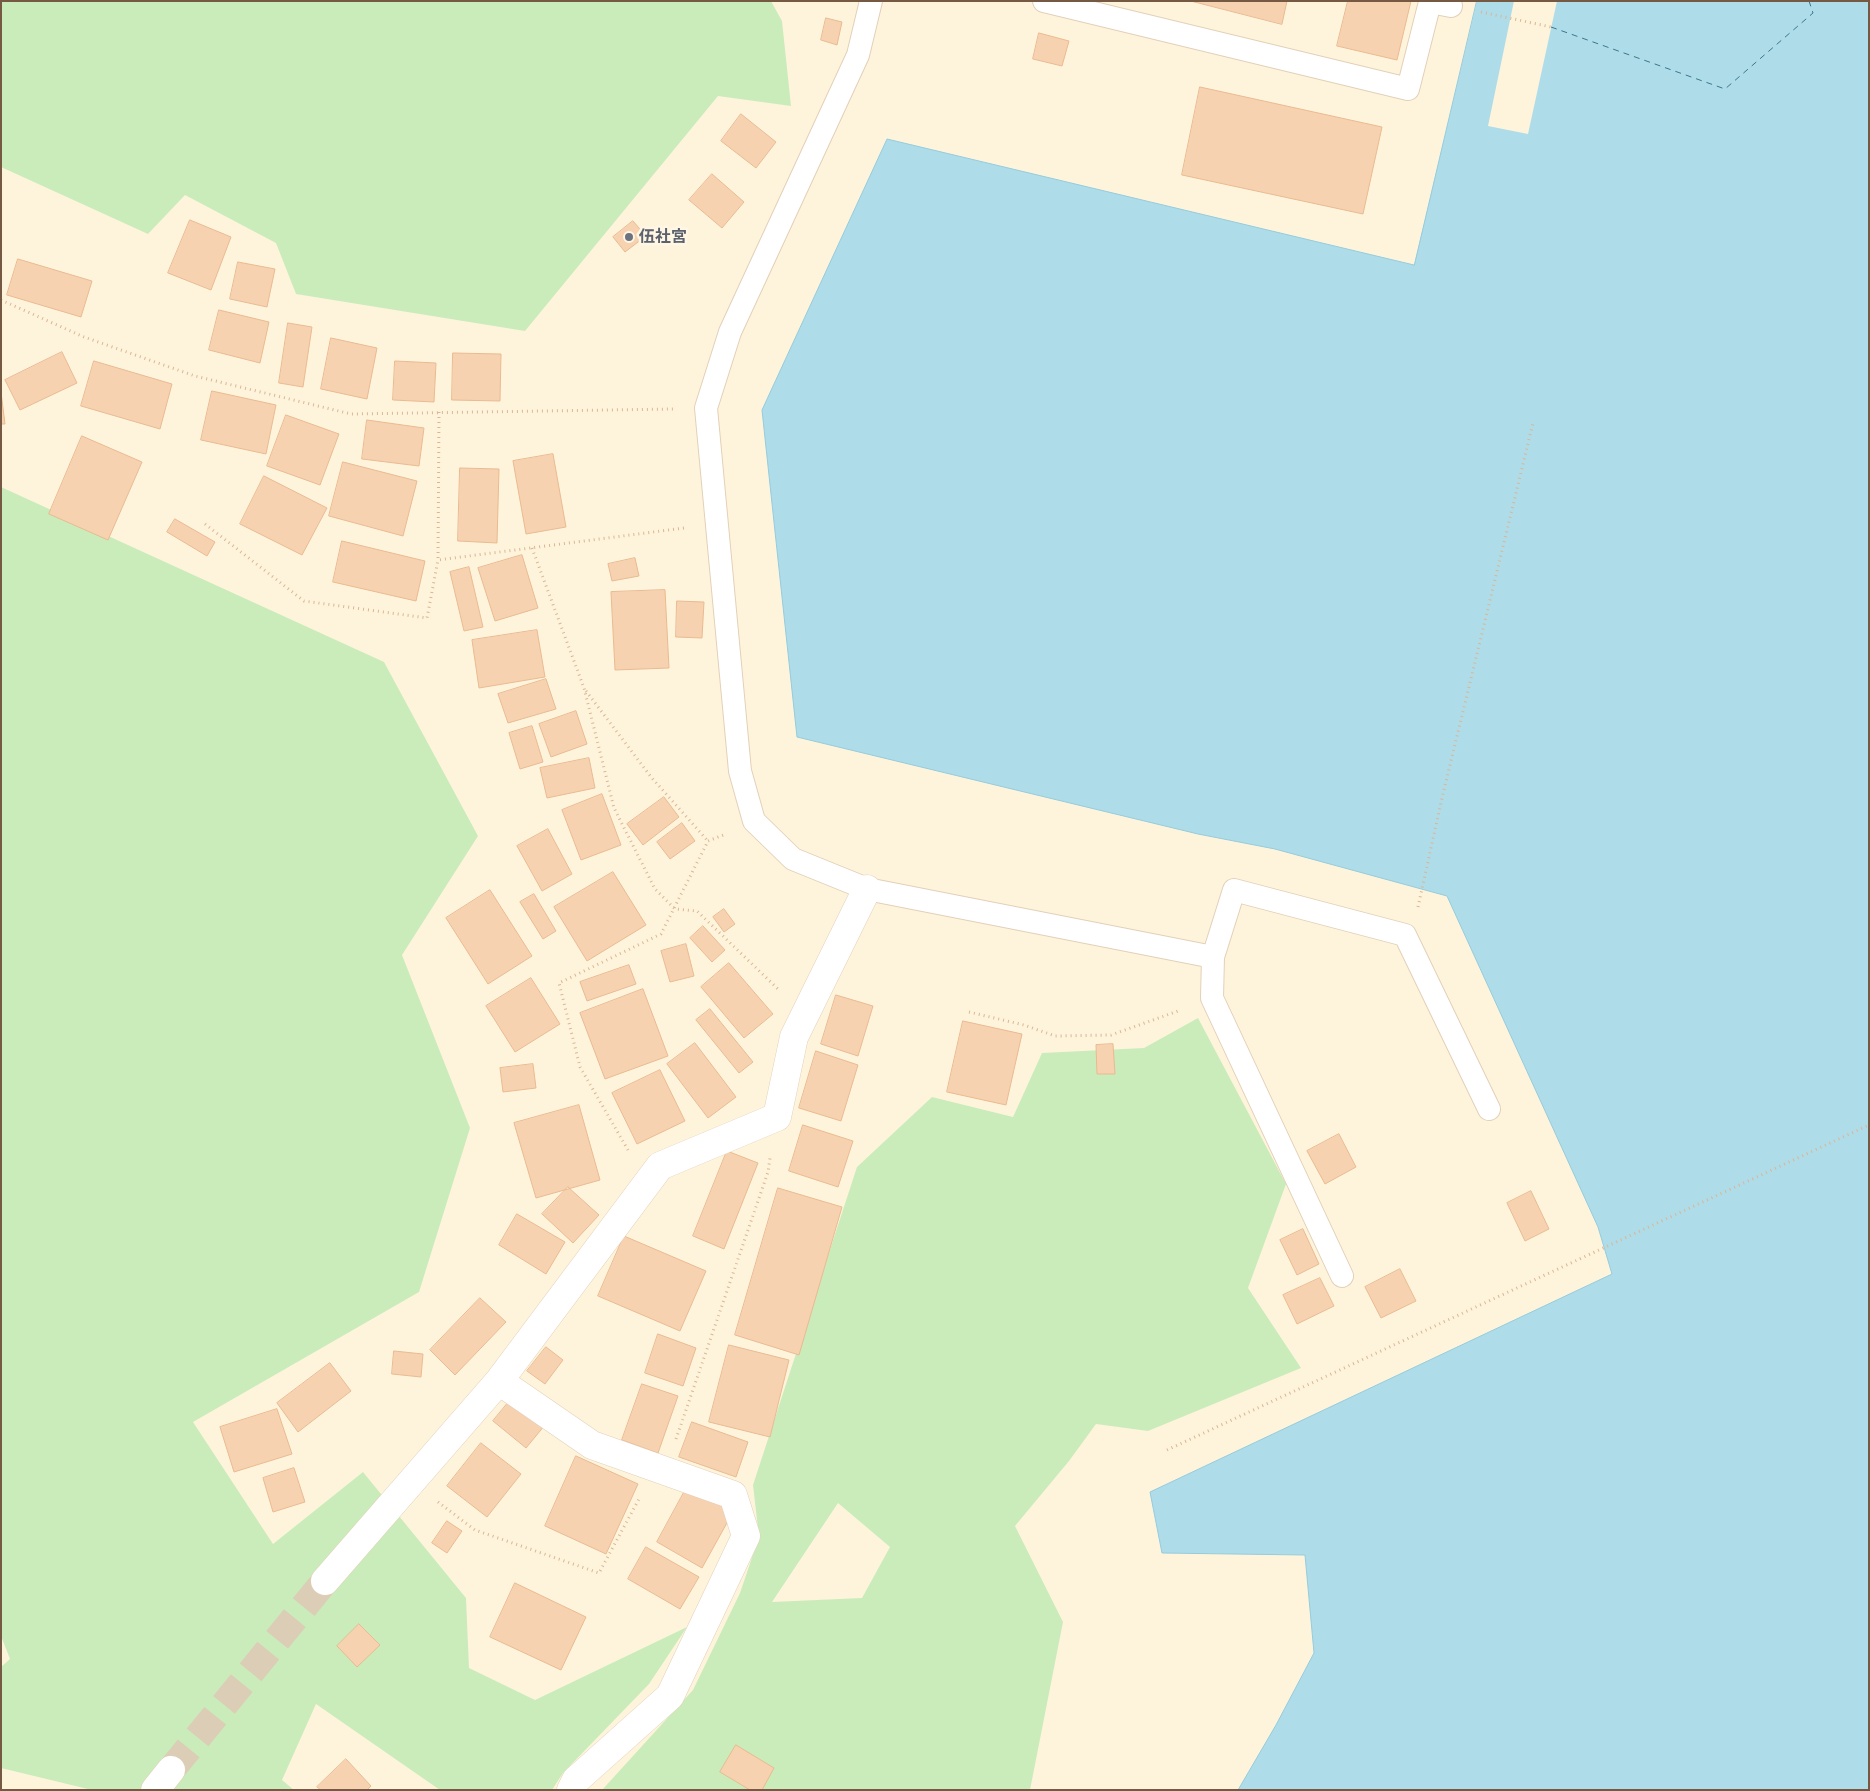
<!DOCTYPE html>
<meta charset="utf-8">
<style>
body{margin:0}
#map{position:relative;width:1870px;height:1791px;overflow:hidden;background:#fef4dc;font-family:Inter,sans-serif}
canvas{display:block}
.frame{position:absolute;inset:0;border:2px solid #755943;pointer-events:none}
</style>
<div id="map">
<canvas width="1870" height="1791"></canvas>
<div class="frame"></div>
</div>
<script>
const g = document.querySelector('canvas').getContext('2d');
g.lineJoin = 'round';
function fill(path, color) { g.fillStyle = color; g.fill(path, 'evenodd'); }
function stroke(path, color, width, dash) { g.strokeStyle = color; g.lineWidth = width; g.lineCap = dash ? 'butt' : 'round'; g.setLineDash(dash || []); g.stroke(path); }
function drawText(font, color, halo, rows, align = 'center') {
  g.font = font + ' Inter,"Noto Sans JP",sans-serif'; g.lineWidth = 5; g.setLineDash([]); g.textBaseline = 'middle'; g.strokeStyle = halo; g.fillStyle = color; for (const [text, x, y, turn = 0] of rows) {
    g.save(); g.translate(x, y); g.rotate((+turn || 0) * Math.PI / 180); g.textAlign = isNaN(turn) ? turn : align; if (halo) g.strokeText(text, 0, 0); g.fillText(text, 0, 0); g.restore();
  }
}
fill(new Path2D(`
 M 1,1 L 771,1 L 782,21 L 791,106 L 718,96 L 525,331 L 296,294 L 276,243 L 185,195 L 148,234 L 1,167 Z
 M 1,487 L 384,662 L 478,836 L 402,955 L 470,1128 L 419,1292 L 193,1422 L 273,1544 L 363,1472 L 466,1598 L 469,1668 L 535,1700 L 687,1627 L 649,1684 L 563,1773 L 552,1790 L 440,1790 L 316,1704 L 282,1780 L 294,1790 L 92,1790 L 1,1768 L 1,1667 L 10,1659 L 1,1636 Z
 M 1198,1018 L 1286,1184 L 1248,1288 L 1301,1368 L 1148,1431 L 1096,1424 L 1069,1461 L 1015,1526 L 1063,1622 L 1030,1790 L 602,1790 L 693,1690 L 740,1593 L 759,1537 L 753,1485 L 857,1167 L 932,1097 L 1013,1117 L 1042,1053 L 1144,1048 ZM 838,1503 L 890,1547 L 862,1598 L 772,1602 Z`), '#caecba');
const water = new Path2D(`
 M 1477,1 L 1869,1 L 1869,1790 L 1238,1790 L 1276,1725 L 1314,1653 L 1305,1555 L 1162,1553 L 1150,1492 L 1612,1274 L 1598,1227 L 1447,896 L 1275,849 L 1198,834 L 797,737 L 762,410 L 887,139 L 1414,265 Z`);
fill(water, '#afdce9');
stroke(water, '#95cbdc', 1);
fill(new Path2D(`
 M 1514,1 L 1557,1 L 1528,134 L 1488,126 Z`), '#fef4dc');
stroke(new Path2D(`
 M 1551,27 L 1725,89 L 1813,13 L 1809,1`), '#3b778b', 1, [6, 5]);
const building = new Path2D(`
 M 1191,1 L 1287,1 L 1282,24 Z
 M 1348,1 L 1411,1 L 1397,60 L 1337,46 Z
 M 826,18 L 842,22 L 837,45 L 821,40 Z
 M 1039,33 L 1069,41 L 1062,66 L 1033,59 Z
 M 1200,87 L 1382,127 L 1363,214 L 1182,175 Z
 M 741,114 L 776,142 L 756,168 L 721,141 Z
 M 712,174 L 744,202 L 722,228 L 689,200 Z
 M 190,220 L 231,237 L 211,290 L 168,273 Z
 M 633,221 L 646,236 L 625,252 L 613,237 Z
 M 18,259 L 92,281 L 81,317 L 7,295 Z
 M 238,262 L 275,269 L 267,307 L 230,299 Z
 M 219,310 L 269,322 L 260,363 L 209,350 Z
 M 288,323 L 312,327 L 303,387 L 279,383 Z
 M 331,338 L 377,348 L 367,399 L 321,389 Z
 M 62,352 L 77,383 L 20,410 L 5,380 Z
 M 453,353 L 501,354 L 500,401 L 452,400 Z
 M 94,361 L 172,384 L 160,429 L 81,406 Z
 M 395,361 L 436,363 L 434,402 L 393,400 Z
 M 212,391 L 276,405 L 266,454 L 201,440 Z
 M 1,392 L 5,424 L 1,424 Z
 M 286,415 L 339,434 L 320,485 L 267,466 Z
 M 367,420 L 424,428 L 419,466 L 362,459 Z
 M 82,436 L 142,462 L 108,540 L 49,514 Z
 M 553,454 L 566,527 L 526,534 L 513,461 Z
 M 343,462 L 417,481 L 403,536 L 329,516 Z
 M 460,468 L 499,469 L 497,543 L 458,541 Z
 M 264,476 L 327,508 L 302,555 L 240,524 Z
 M 175,519 L 215,542 L 207,556 L 167,532 Z
 M 342,541 L 425,561 L 416,601 L 333,582 Z
 M 522,555 L 538,608 L 495,621 L 478,568 Z
 M 635,558 L 639,576 L 612,581 L 608,564 Z
 M 469,567 L 483,627 L 464,631 L 450,572 Z
 M 665,590 L 669,668 L 615,670 L 611,592 Z
 M 677,601 L 704,602 L 702,638 L 676,637 Z
 M 537,630 L 545,677 L 479,688 L 472,640 Z
 M 546,679 L 556,709 L 508,723 L 498,694 Z
 M 576,711 L 587,744 L 551,757 L 539,724 Z
 M 532,726 L 543,762 L 520,769 L 509,733 Z
 M 589,758 L 595,788 L 547,798 L 540,768 Z
 M 602,794 L 621,845 L 581,860 L 562,810 Z
 M 664,797 L 679,817 L 643,845 L 627,824 Z
 M 682,823 L 695,841 L 670,859 L 657,842 Z
 M 548,829 L 572,874 L 542,891 L 517,846 Z
 M 613,872 L 646,925 L 587,961 L 554,907 Z
 M 490,890 L 532,956 L 488,984 L 446,918 Z
 M 534,894 L 556,931 L 543,939 L 520,902 Z
 M 724,909 L 735,924 L 724,932 L 713,917 Z
 M 703,926 L 725,950 L 712,962 L 690,938 Z
 M 686,944 L 694,976 L 670,982 L 661,951 Z
 M 729,963 L 773,1014 L 744,1038 L 701,987 Z
 M 629,965 L 636,984 L 587,1001 L 580,982 Z
 M 531,978 L 560,1024 L 515,1052 L 486,1006 Z
 M 643,989 L 668,1056 L 605,1079 L 580,1013 Z
 M 836,995 L 873,1006 L 858,1056 L 821,1044 Z
 M 710,1009 L 753,1062 L 739,1073 L 696,1020 Z
 M 963,1021 L 1022,1034 L 1006,1105 L 947,1092 Z
 M 695,1043 L 736,1097 L 708,1118 L 667,1064 Z
 M 1113,1044 L 1115,1074 L 1097,1074 L 1096,1045 Z
 M 816,1051 L 858,1065 L 841,1121 L 799,1108 Z
 M 533,1064 L 536,1088 L 503,1092 L 500,1068 Z
 M 660,1070 L 685,1121 L 637,1144 L 612,1093 Z
 M 579,1105 L 600,1180 L 536,1198 L 514,1123 Z
 M 803,1125 L 853,1141 L 838,1187 L 789,1171 Z
 M 1339,1134 L 1356,1167 L 1325,1184 L 1307,1151 Z
 M 727,1151 L 758,1163 L 724,1249 L 693,1236 Z
 M 568,1187 L 599,1215 L 573,1243 L 542,1214 Z
 M 778,1188 L 842,1207 L 799,1355 L 735,1335 Z
 M 1531,1191 L 1549,1229 L 1525,1241 L 1507,1203 Z
 M 517,1214 L 565,1242 L 546,1274 L 499,1245 Z
 M 1303,1229 L 1319,1264 L 1297,1275 L 1280,1240 Z
 M 624,1236 L 706,1271 L 680,1331 L 598,1296 Z
 M 1400,1269 L 1416,1301 L 1381,1318 L 1365,1287 Z
 M 1320,1278 L 1334,1306 L 1297,1324 L 1283,1295 Z
 M 480,1298 L 506,1322 L 455,1375 L 430,1350 Z
 M 658,1334 L 696,1348 L 683,1386 L 645,1373 Z
 M 729,1345 L 789,1360 L 770,1437 L 709,1422 Z
 M 546,1347 L 563,1360 L 545,1384 L 527,1371 Z
 M 394,1351 L 423,1354 L 421,1377 L 392,1374 Z
 M 330,1363 L 351,1391 L 298,1432 L 277,1403 Z
 M 642,1384 L 678,1396 L 658,1453 L 622,1440 Z
 M 512,1398 L 545,1425 L 526,1448 L 493,1421 Z
 M 277,1409 L 292,1454 L 234,1472 L 220,1427 Z
 M 692,1422 L 748,1442 L 736,1477 L 679,1457 Z
 M 481,1443 L 521,1474 L 487,1517 L 447,1486 Z
 M 576,1456 L 638,1484 L 606,1554 L 545,1526 Z
 M 294,1468 L 305,1502 L 273,1512 L 263,1478 Z
 M 687,1487 L 733,1512 L 702,1568 L 657,1542 Z
 M 447,1521 L 462,1531 L 447,1553 L 432,1543 Z
 M 646,1547 L 699,1577 L 680,1609 L 628,1579 Z
 M 515,1583 L 586,1617 L 561,1670 L 490,1637 Z
 M 359,1624 L 380,1645 L 357,1667 L 337,1646 Z
 M 736,1745 L 774,1768 L 762,1790 L 750,1790 L 720,1772 Z
 M 346,1759 L 371,1786 L 367,1790 L 321,1790 L 317,1787 Z`);
fill(building, '#f6d2b1');
stroke(building, '#eaba90', 1);
stroke(new Path2D(`
 M 171,1770 L 325,1581`), '#dccdb6', 28, [28, 14]);
const service = new Path2D(`
 M 871,1 L 858,55 L 730,332 L 706,408 L 740,771 L 754,821 L 793,859 L 867,889 L 1213,957
 M 1044,1 L 1408,89 L 1430,2 L 1451,6
 M 1342,1276 L 1212,998 L 1213,957 L 1234,890 L 1405,935 L 1489,1109`);
const minor = new Path2D(`
 M 499,1381 L 592,1445 L 733,1495 L 746,1536 L 670,1696 L 576,1780 L 571,1790
 M 325,1581 L 499,1381 L 660,1166 L 777,1117 L 794,1037 L 867,889
 M 155,1790 L 171,1770`);
stroke(service, '#e3d0b8', 24);
stroke(minor, '#e3d0b8', 29);
stroke(new Path2D(`
 M 1481,12 L 1551,27
 M 1,300 L 84,337 L 195,376 L 351,414 L 673,409
 M 439,412 L 438,560 L 684,528
 M 205,524 L 304,601 L 427,618 L 438,560
 M 532,548 L 584,688 L 614,808 L 655,889 L 675,909 L 697,911 L 778,989
 M 586,691 L 651,777 L 708,841
 M 1418,907 L 1442,798 L 1533,423
 M 969,1012 L 1024,1025 L 1055,1036 L 1111,1035 L 1181,1010
 M 628,1150 L 580,1067 L 559,983 L 661,934 L 708,841 L 726,834
 M 676,1439 L 768,1172 L 770,1158
 M 1167,1450 L 1869,1125
 M 438,1502 L 475,1530 L 599,1573 L 639,1499`), '#dab695', 3, [1, 4]);
stroke(service, '#fff', 22);
stroke(minor, '#fff', 28);
for (const [x, y, r, color] of [
 [629,237,5,"#6b7280"]
]) { const dot = new Path2D(); dot.arc(x, y, r, 0, 2 * Math.PI); g.fillStyle = color; g.fill(dot); stroke(dot, '#fff7e4', 2); }
drawText('bold 16px', '#5b616d', '#fff7e4', [
 ["伍社宮",639,237]
], 'left');
</script>
